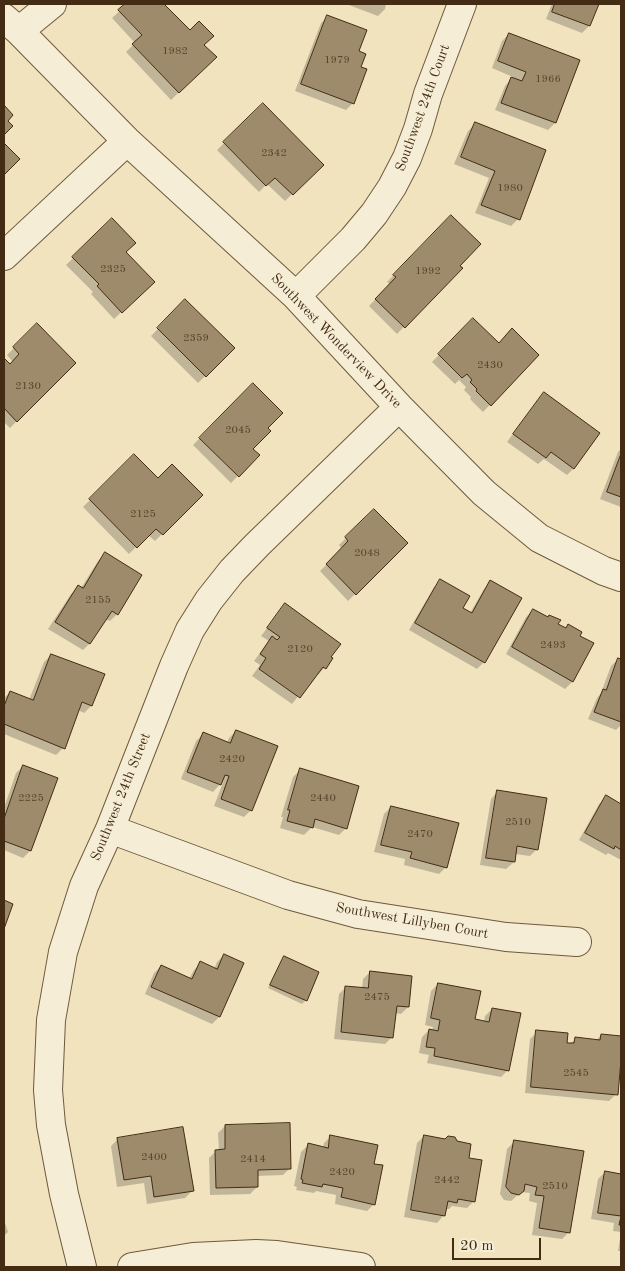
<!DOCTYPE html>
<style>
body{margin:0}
#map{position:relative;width:625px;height:1271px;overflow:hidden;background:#f0e3be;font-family:"Old Standard TT",serif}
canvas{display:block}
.frame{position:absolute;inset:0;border:5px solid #442b14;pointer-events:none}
.scale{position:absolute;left:452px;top:1238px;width:89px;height:22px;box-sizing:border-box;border:2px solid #442b14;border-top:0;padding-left:6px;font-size:15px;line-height:18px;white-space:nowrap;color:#442b14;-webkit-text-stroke:4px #f5edd5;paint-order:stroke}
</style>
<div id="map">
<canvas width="625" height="1271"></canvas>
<div class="frame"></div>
<div class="scale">20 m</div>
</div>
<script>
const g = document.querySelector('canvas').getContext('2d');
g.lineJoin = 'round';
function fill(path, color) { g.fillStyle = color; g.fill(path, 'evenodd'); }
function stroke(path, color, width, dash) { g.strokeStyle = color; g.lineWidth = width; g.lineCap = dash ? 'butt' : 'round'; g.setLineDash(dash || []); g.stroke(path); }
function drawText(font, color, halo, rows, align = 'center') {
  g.font = font + ' "Old Standard TT",serif'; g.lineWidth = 4; g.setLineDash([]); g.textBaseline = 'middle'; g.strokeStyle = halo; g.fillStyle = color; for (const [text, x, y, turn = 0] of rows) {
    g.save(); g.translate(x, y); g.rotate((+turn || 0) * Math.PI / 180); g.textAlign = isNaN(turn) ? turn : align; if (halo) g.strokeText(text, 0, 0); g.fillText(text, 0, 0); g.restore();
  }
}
fill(new Path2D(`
 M 127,4 L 163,4 L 215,57 L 171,100 L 126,52 L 135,43 L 112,18 Z
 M 346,4 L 386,4 L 385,9 L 378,16 Z
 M 552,4 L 597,4 L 589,26 L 582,33 L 546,19 Z
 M 328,16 L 358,52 L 353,103 L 346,110 L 295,91 L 321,23 Z
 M 509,34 L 579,61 L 555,123 L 548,130 L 495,110 L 505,86 L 513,77 L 492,68 L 502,41 Z
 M 263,105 L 322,165 L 285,201 L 267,184 L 259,192 L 217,150 Z
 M 475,124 L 518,219 L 511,226 L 475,213 L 489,178 L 454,164 L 468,131 Z
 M 451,217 L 459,266 L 461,268 L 397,334 L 369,306 L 390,284 L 387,282 Z
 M 112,220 L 124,252 L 153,282 L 114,319 L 91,294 L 93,292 L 66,265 Z
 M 185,301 L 233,348 L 198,383 L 151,336 Z
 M 473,320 L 499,344 L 538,355 L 483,412 L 470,399 L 471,397 L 464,390 L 466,387 L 459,380 L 455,384 L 432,362 Z
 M 37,325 L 74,363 L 10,428 L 4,422 L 4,360 L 10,366 L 13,362 L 7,355 Z
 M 253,385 L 267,428 L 251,449 L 258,455 L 231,483 L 193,445 Z
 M 544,394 L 574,468 L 567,475 L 544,459 L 538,464 L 507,442 L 537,401 Z
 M 621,449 L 621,507 L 600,499 L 618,452 Z
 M 134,456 L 158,480 L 201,495 L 155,541 L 148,535 L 129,554 L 83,507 Z
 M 374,510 L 406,543 L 348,601 L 320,571 L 342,549 L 339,545 Z
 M 105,554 L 117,614 L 110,621 L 105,619 L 90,643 L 83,650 L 48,629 L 71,594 L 78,587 L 81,588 L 98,561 Z
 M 441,580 L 462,609 L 470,613 L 484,589 L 491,582 L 484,662 L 477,669 L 409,630 L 434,587 Z
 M 285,605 L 332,659 L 318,675 L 316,674 L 292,704 L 252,676 L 260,665 L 254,661 L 269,641 L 261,636 Z
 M 533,610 L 565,629 L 568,626 L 572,682 L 565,689 L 506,654 L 526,617 Z
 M 51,655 L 103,675 L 91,706 L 84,713 L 78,710 L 63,748 L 56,755 L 4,734 L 4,698 L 10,692 L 29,700 L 44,662 Z
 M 618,659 L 621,660 L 621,725 L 616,730 L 588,719 L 597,698 L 601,693 L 611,666 Z
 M 236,731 L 251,810 L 244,817 L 214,806 L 224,780 L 213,792 L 181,779 L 196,741 L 203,734 L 227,743 L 229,738 Z
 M 23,766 L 30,851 L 23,858 L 4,850 L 4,808 L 16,773 Z
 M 300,770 L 346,828 L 339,835 L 312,827 L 304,835 L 280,828 L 283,817 L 281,817 L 293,777 Z
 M 498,791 L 537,849 L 530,856 L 515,854 L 514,862 L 506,869 L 480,865 L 491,799 Z
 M 606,797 L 621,805 L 621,860 L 608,853 L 606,855 L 579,840 L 599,804 Z
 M 391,807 L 446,867 L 439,874 L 404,865 L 405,859 L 374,852 L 384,814 Z
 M 224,955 L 242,964 L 219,1017 L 212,1024 L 145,994 L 154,973 L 161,966 L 189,979 L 194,970 L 201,963 L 214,969 L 217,962 Z
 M 284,957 L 318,973 L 306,1000 L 302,1004 L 268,988 L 281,961 Z
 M 370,972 L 408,1007 L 401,1014 L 395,1013 L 392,1037 L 385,1044 L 334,1039 L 339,994 L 346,987 L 362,989 L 363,979 Z
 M 438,984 L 474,1020 L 484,1022 L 485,1016 L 492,1009 L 508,1070 L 501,1077 L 427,1063 L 429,1055 L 419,1053 L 422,1037 L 429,1030 L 432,1031 L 433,1027 L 425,1025 L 431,991 Z
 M 537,1032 L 570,1044 L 576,1039 L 596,1041 L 601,1035 L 621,1037 L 616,1094 L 609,1101 L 525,1093 L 530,1039 Z
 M 225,1126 L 290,1168 L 283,1175 L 257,1176 L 257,1187 L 250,1194 L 210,1195 L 209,1158 L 216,1151 L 219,1151 L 218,1133 Z
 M 331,1136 L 372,1165 L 374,1204 L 367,1211 L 335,1204 L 336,1195 L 316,1191 L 314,1193 L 296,1190 L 297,1187 L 294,1186 L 301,1152 L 308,1145 L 323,1148 L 324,1143 Z
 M 424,1136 L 445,1140 L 467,1159 L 474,1201 L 467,1208 L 452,1206 L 449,1209 L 445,1209 L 444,1215 L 437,1223 L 404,1217 L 417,1143 Z
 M 118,1139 L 192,1191 L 185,1198 L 147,1204 L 144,1183 L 117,1187 L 111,1146 Z
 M 514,1142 L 569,1232 L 562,1239 L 532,1235 L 537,1203 L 529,1201 L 530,1193 L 521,1192 L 511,1201 L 504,1200 L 500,1194 L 507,1149 Z
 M 605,1172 L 621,1175 L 621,1251 L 618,1251 L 621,1232 L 613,1231 L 614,1223 L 591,1219 L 598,1179 Z
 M 4,1220 L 8,1232 L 4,1236 Z`), '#0003');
const building = new Path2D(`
 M 125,4 L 164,4 L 190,30 L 199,21 L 214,36 L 204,45 L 217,57 L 179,93 L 132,44 L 142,35 L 118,10 Z
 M 555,4 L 599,4 L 590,26 L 552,12 Z
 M 327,15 L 367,30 L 359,51 L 366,54 L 361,67 L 367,69 L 354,104 L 301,84 Z
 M 509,33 L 580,60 L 556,123 L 501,103 L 511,77 L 522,81 L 526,72 L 498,61 Z
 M 263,103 L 324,165 L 293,195 L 275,178 L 266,186 L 223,142 Z
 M 4,105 L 13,115 L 8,121 L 13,126 L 4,135 Z
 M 475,122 L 546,150 L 520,220 L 481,205 L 495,171 L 461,157 Z
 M 4,143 L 20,159 L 4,175 Z
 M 451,215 L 481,244 L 460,266 L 463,268 L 405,328 L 375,299 L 396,277 L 393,275 Z
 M 112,218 L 136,243 L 126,252 L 155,282 L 122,313 L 97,286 L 99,284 L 72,257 Z
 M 185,299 L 235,348 L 206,377 L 157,328 Z
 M 473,318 L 499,343 L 512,328 L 539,355 L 491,406 L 476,391 L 477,389 L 470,382 L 472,380 L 467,374 L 462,378 L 438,354 Z
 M 37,323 L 76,363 L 17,422 L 4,408 L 4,358 L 10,364 L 19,354 L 13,347 Z
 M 253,383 L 283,413 L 268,428 L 271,431 L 253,449 L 260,455 L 239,477 L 199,438 Z
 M 544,392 L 600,433 L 574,469 L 551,452 L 546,458 L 513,434 Z
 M 134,454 L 158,478 L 172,464 L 203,495 L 163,535 L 156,529 L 137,548 L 89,499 Z
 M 621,454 L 621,497 L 607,492 Z
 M 374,509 L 408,543 L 356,595 L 326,564 L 348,541 L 345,537 Z
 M 105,552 L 142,575 L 118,615 L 112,611 L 90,644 L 55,622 L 78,585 L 83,588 Z
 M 440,579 L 470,596 L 463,608 L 472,613 L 490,580 L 522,598 L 485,663 L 415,623 Z
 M 285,603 L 341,644 L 331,657 L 333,658 L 326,669 L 323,667 L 300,698 L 259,669 L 266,658 L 260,654 L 272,636 L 277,640 L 280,637 L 267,628 Z
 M 533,609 L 548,617 L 549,615 L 561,620 L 558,624 L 566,628 L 568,624 L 582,632 L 580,636 L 594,643 L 573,682 L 512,647 Z
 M 51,654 L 105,674 L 92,706 L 82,702 L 65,749 L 4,724 L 4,706 L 10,691 L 33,700 Z
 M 618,658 L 621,659 L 621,722 L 594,712 L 603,689 L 606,690 Z
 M 236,730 L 278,746 L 252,811 L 221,799 L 229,776 L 225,775 L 221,785 L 187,772 L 203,732 L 230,743 Z
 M 23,765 L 58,778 L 31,851 L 4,841 L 4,819 Z
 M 300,768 L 359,786 L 347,829 L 315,819 L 313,828 L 287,821 L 290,810 L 288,810 Z
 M 497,790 L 547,798 L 538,850 L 517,846 L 515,862 L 486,858 Z
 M 606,795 L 621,804 L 621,850 L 615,846 L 614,849 L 585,833 Z
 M 391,806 L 459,823 L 447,868 L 410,858 L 412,852 L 381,845 Z
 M 4,900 L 13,904 L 4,929 Z
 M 224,954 L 244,963 L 220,1017 L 151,987 L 161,965 L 192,979 L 200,961 L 217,969 Z
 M 284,956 L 319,972 L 307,1001 L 270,985 Z
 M 370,971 L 412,976 L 409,1007 L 397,1006 L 393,1038 L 341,1032 L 345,986 L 368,988 Z
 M 438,983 L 481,991 L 475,1019 L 489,1022 L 492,1008 L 521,1013 L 509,1071 L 434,1056 L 435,1048 L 426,1047 L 429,1029 L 438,1031 L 440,1020 L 431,1018 Z
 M 536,1030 L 568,1033 L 567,1043 L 574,1043 L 575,1037 L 600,1040 L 601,1034 L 621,1036 L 621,1060 L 618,1095 L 531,1087 Z
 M 290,1123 L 291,1169 L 258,1170 L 258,1187 L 216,1188 L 215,1150 L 225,1149 L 225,1125 Z
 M 183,1127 L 194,1191 L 154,1197 L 151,1176 L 124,1180 L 117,1138 Z
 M 330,1135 L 378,1145 L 374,1164 L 383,1165 L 375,1205 L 341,1197 L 343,1188 L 323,1184 L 322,1187 L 302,1183 L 303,1180 L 301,1179 L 308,1143 L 328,1148 Z
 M 424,1135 L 445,1139 L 448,1136 L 455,1137 L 457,1141 L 471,1144 L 469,1158 L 482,1160 L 475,1202 L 458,1199 L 457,1203 L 448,1201 L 445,1216 L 411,1210 Z
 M 514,1140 L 584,1151 L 570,1233 L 539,1228 L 544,1196 L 535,1195 L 537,1187 L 525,1184 L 524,1191 L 519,1195 L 511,1193 L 506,1187 Z
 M 605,1171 L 621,1174 L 621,1225 L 619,1225 L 621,1216 L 598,1213 Z`);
fill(building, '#9d8b6c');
stroke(building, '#442b14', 1);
const minor = new Path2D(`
 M 4,18 L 19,31 L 127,141 L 296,296 L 399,407 L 484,493 L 539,538 L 604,571 L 621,577
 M 19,31 L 52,4
 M 4,256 L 127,141
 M 296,296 L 353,239 L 374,214 L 392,187 L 407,158 L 418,129 L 428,94 L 462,4
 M 110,829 L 288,895 L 358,914 L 506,937 L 577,942
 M 82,1267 L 64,1194 L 51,1125 L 48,1090 L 51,1020 L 63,952 L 84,886 L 110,829 L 174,666 L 190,630 L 209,600 L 232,571 L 257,545 L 399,407
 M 132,1267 L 193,1257 L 256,1254 L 277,1255 L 361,1267`);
stroke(minor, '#6f593e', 30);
stroke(minor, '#f5edd5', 28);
drawText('11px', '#5a432a', null, [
 ["1982",175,51],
 ["1979",337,60],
 ["1966",548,79],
 ["2342",274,153],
 ["1980",510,188],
 ["2325",113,269],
 ["1992",428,271],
 ["2359",196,338],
 ["2430",490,365],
 ["2130",28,386],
 ["2045",238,430],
 ["2125",143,514],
 ["2048",367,553],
 ["2155",98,600],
 ["2493",553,645],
 ["2120",300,649],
 ["2420",232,759],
 ["2225",31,798],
 ["2440",323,798],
 ["2510",518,822],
 ["2470",420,834],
 ["2475",377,997],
 ["2545",576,1073],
 ["2400",154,1157],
 ["2414",253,1159],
 ["2420",342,1172],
 ["2442",447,1180],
 ["2510",555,1186]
]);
drawText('14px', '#442b14', '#f5edd5', [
 ["Southwest 24th Court",423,108,-70],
 ["Southwest Wonderview Drive",336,341,46],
 ["Southwest 24th Street",121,797,-68],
 ["Southwest Lillyben Court",412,921,10]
]);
</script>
